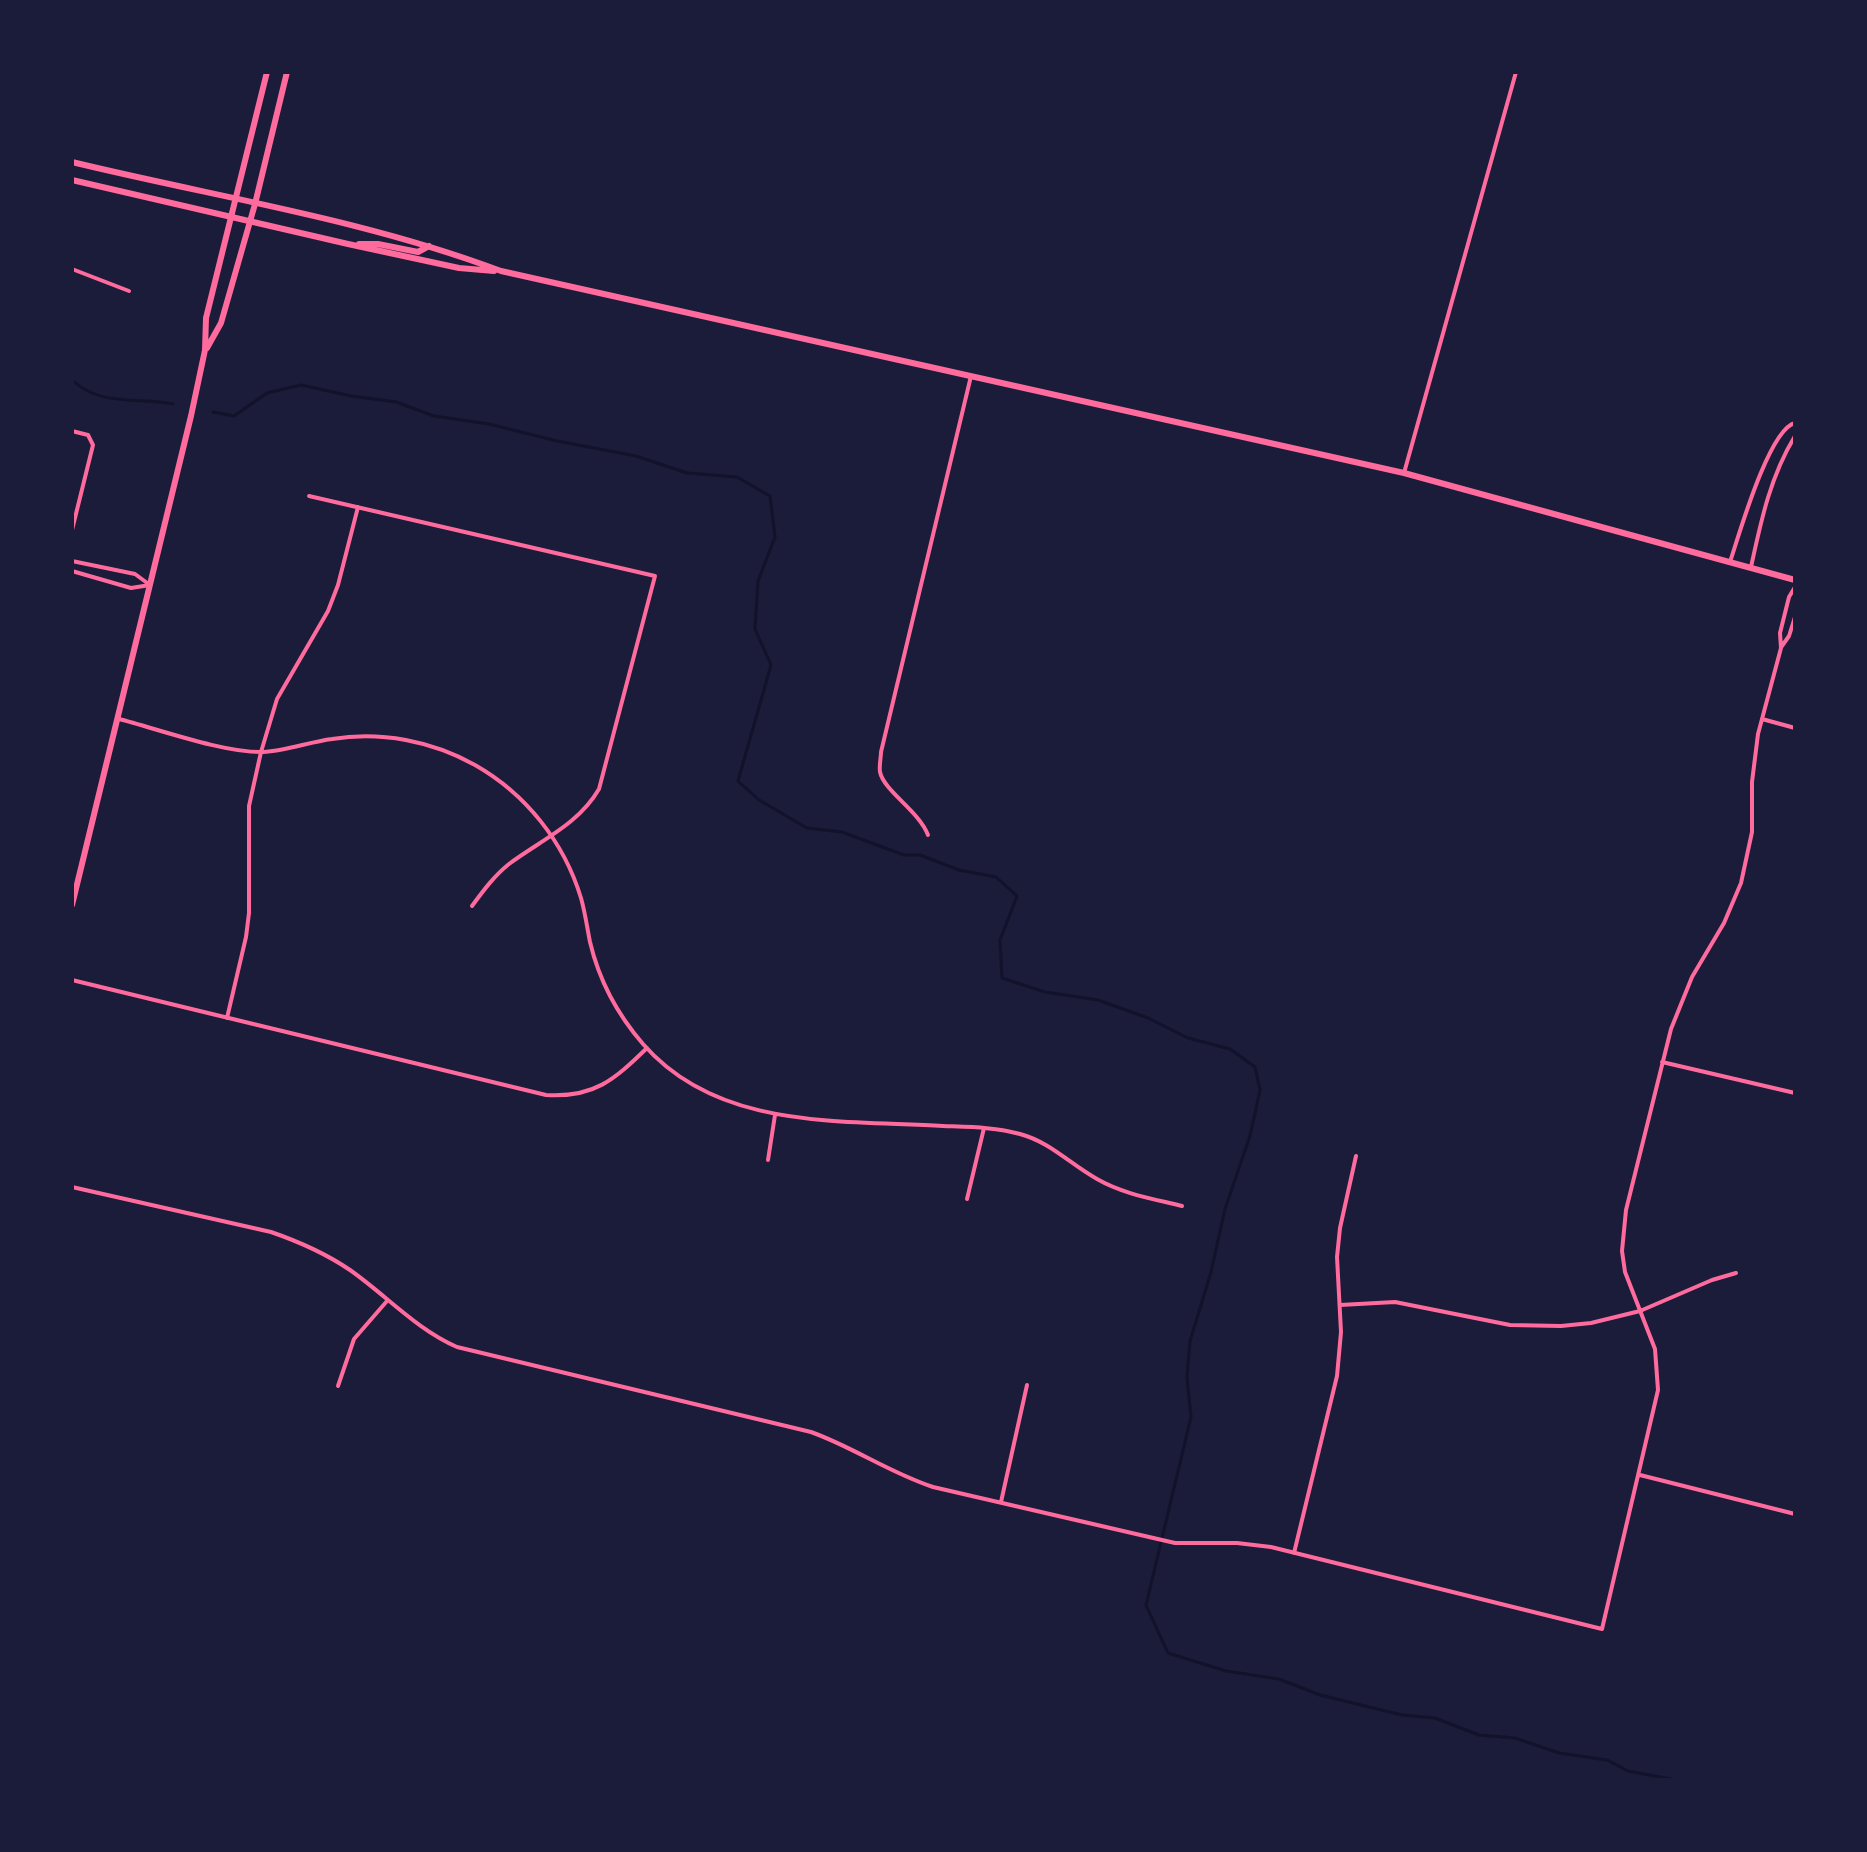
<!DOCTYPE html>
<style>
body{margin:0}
#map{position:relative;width:1867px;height:1852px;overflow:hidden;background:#1b1b3a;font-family:Signika,sans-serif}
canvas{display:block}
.frame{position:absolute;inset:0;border:74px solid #1b1b3a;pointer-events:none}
</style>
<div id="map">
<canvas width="1867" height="1852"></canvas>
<div class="frame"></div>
</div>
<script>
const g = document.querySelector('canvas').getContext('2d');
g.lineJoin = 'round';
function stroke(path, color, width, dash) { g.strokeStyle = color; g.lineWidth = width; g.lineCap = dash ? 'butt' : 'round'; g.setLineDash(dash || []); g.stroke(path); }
stroke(new Path2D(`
 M 72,380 C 101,407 137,397 173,404
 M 213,412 L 234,416 L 267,393 L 301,385 L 351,396 L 396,402 L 434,416 L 489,424 L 557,441 L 636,456 L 687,473 L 737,477 L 770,496 L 775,537 L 758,581 L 755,629 L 771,665 L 738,781 L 759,800 L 807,828 L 842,832 L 904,855 L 920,855 L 959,870 L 996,877 L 1017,896 L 1000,940 L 1002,978 L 1045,992 L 1098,1000 L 1148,1018 L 1188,1038 L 1230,1049 L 1255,1067 L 1260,1090 L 1250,1136 L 1225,1209 L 1211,1272 L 1190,1341 L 1187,1377 L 1191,1417 L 1146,1605 L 1168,1653 L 1226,1671 L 1279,1679 L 1320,1695 L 1402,1715 L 1435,1718 L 1479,1735 L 1515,1738 L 1559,1753 L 1607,1760 L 1628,1771 L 1676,1780`), '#12122b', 3);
stroke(new Path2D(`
 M 72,269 L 129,291
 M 72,431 L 88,435 L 93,445 L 72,530
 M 1404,473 L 1516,72
 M 309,496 L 655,576 L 599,789 C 578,825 541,840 509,864 C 494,876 483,891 472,906
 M 72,561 L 135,574 L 150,585
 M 1730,562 C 1739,535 1769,429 1795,423
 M 1751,567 C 1761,521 1770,477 1795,436
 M 72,571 L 131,588 L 150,585
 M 1782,646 L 1789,636 L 1795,617
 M 119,719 C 158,729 224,753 263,752 C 286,751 309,742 332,739 C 381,731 432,741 475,765 C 526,794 564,842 581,898 C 585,912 587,927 590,942 C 599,980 617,1014 643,1044 C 718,1130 839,1120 943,1126 C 969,1127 995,1127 1020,1134 C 1050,1142 1070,1164 1097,1179 C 1123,1194 1154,1199 1182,1206
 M 1762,719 L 1795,728
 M 928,835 C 919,811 884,791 880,772 C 879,766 881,757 881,752 L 971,376
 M 72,980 L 546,1095 C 594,1098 614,1080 647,1048
 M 227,1018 L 246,937 L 249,913 L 249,806 L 261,752 L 277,699 L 328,611 L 338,585 L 358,507
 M 1662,1062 L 1795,1093
 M 768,1160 L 775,1115
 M 72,1187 L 271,1232 C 300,1242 325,1253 350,1270 C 387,1296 416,1329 457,1347 L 811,1432 C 853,1447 890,1473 933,1487 L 1175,1543 L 1237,1543 L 1271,1547 L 1602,1629 L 1658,1390 L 1655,1349 L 1625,1272 L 1622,1251 L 1626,1210 L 1671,1029 L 1692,977 L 1724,923 L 1741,883 L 1752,832 L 1752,782 L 1758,734 L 1781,648 L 1780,633 L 1789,597 L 1795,587
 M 967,1199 L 984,1128
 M 1340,1305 L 1395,1302 L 1510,1325 L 1561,1326 L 1591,1323 L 1640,1311 L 1712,1280 L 1736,1273
 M 338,1386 L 354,1339 L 387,1301
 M 1640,1475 L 1795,1514
 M 1001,1502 L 1027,1385
 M 1294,1553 L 1337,1376 L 1341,1332 L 1337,1257 L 1340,1228 L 1356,1156`), '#ff6b9d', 4);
stroke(new Path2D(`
 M 207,348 L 221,323 L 255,204 L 287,72
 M 72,905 L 191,416 L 205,350 L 206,318 L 267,72`), '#ff6b9d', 6);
stroke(new Path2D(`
 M 72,162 C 216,197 363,219 501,271 L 1404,473 L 1795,580
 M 72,180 L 348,244 L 459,268 L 494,271
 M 359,244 L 378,244 L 418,252 L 429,246`), '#ff6b9d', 6);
</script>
